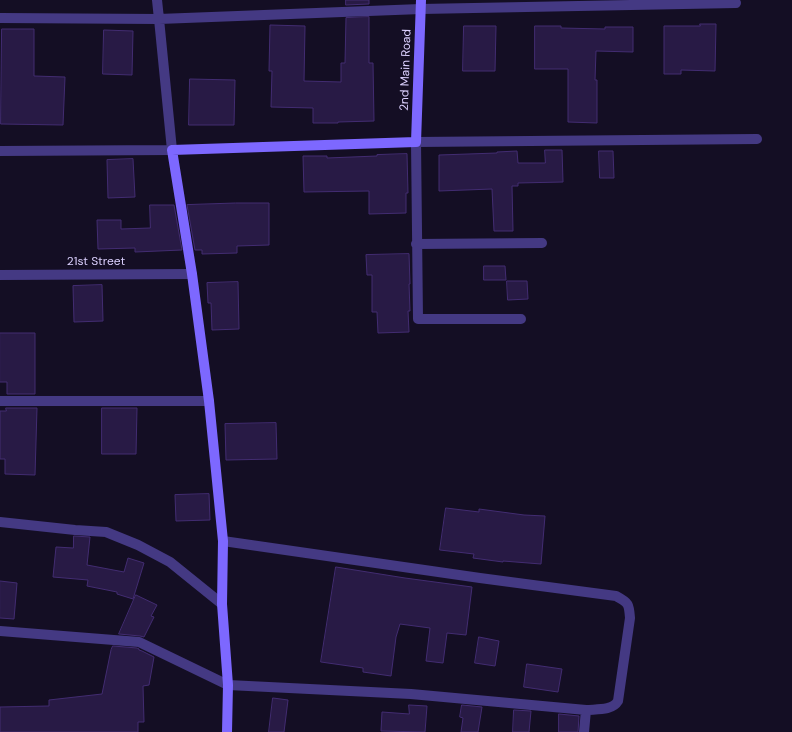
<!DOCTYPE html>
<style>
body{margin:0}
canvas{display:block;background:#140e24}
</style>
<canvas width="792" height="732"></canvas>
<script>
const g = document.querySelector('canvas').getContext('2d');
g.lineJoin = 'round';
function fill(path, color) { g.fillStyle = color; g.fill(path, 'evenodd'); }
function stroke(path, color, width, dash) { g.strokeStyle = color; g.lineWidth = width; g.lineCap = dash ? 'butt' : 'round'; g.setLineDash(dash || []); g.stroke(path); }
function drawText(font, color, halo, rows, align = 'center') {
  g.font = font + ' "DM Sans",sans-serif'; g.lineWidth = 3.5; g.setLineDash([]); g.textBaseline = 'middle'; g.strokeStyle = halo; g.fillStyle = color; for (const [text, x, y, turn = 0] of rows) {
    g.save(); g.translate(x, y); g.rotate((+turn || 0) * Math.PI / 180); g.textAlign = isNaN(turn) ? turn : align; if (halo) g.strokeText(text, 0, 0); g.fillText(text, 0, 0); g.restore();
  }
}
const building = new Path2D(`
 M 346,0 L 369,0 L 369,4 L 346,5 Z
 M 369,17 L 369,63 L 373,63 L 374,121 L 338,122 L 338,123 L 313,123 L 313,108 L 271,107 L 272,71 L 269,71 L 270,25 L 305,26 L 304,81 L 341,82 L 341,63 L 345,63 L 346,18 Z
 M 700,24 L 716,24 L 715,71 L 681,70 L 681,74 L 664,74 L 664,26 L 700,26 Z
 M 464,26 L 496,26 L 495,71 L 463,71 Z
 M 535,26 L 561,26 L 561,28 L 605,29 L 605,27 L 633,27 L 633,52 L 596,51 L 595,80 L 597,80 L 597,123 L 568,122 L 568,69 L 535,69 Z
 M 2,29 L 34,29 L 34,76 L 65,77 L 63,125 L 1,124 Z
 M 104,30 L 133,31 L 132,75 L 103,74 Z
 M 190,79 L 235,80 L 234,125 L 189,125 Z
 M 545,150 L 562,150 L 563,182 L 518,183 L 518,186 L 512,186 L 513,231 L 494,231 L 492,189 L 439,191 L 439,155 L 497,153 L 497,152 L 517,151 L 518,163 L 545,163 Z
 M 599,151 L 613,151 L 614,178 L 600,178 Z
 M 407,154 L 408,193 L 406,193 L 406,213 L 369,214 L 369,191 L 304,192 L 303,156 L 327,156 L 327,158 L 377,156 L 377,155 Z
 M 133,159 L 135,197 L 108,198 L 107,160 Z
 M 236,203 L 269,203 L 269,245 L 237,246 L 237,253 L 202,254 L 202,250 L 195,250 L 187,205 Z
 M 150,205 L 174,205 L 182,250 L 135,252 L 135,248 L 98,249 L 97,220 L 121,220 L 121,229 L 150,228 Z
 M 409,254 L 410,284 L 409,284 L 410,311 L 408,311 L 409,332 L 378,333 L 377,312 L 372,312 L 372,275 L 367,275 L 366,255 Z
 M 484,266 L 505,266 L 506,280 L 484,280 Z
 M 507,281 L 527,281 L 528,299 L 508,300 Z
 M 238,282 L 239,329 L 212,330 L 211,303 L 208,303 L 207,283 Z
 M 102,285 L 103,321 L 74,322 L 73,286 Z
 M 0,333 L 35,333 L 35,394 L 7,394 L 7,382 L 0,382 Z
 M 6,408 L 37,408 L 35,475 L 5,474 L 5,459 L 0,459 L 0,411 L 6,411 Z
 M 102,408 L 137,408 L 136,454 L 102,454 Z
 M 276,423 L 277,459 L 226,460 L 225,424 Z
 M 209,494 L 210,520 L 176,521 L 175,495 Z
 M 446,508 L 479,512 L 479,509 L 524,515 L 545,516 L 541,564 L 503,561 L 503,562 L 473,558 L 474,554 L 440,550 Z
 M 74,536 L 90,537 L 87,565 L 124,572 L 128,558 L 144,563 L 133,599 L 117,594 L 117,592 L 87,586 L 88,580 L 53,577 L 56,547 L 73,548 Z
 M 336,567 L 405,578 L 472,587 L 466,635 L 447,633 L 443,663 L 426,661 L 430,628 L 400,624 L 396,637 L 391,676 L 363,672 L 363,668 L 321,662 Z
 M 0,581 L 17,583 L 14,619 L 0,618 Z
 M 136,595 L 157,605 L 151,616 L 154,617 L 144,637 L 140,636 L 119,634 Z
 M 479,637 L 499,641 L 495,666 L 475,663 Z
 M 113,646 L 137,648 L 139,649 L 139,650 L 142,651 L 154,657 L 149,685 L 143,686 L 144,722 L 138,722 L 138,732 L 0,732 L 0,707 L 49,706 L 49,700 L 102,694 L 111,650 Z
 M 527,664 L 562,669 L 558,692 L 524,687 Z
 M 273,698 L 288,700 L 284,732 L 269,732 Z
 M 409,705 L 427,706 L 425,732 L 381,731 L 382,712 L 409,714 Z
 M 462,705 L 482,707 L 478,732 L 461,732 L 463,718 L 460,717 Z
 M 514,710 L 531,711 L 529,732 L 513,732 Z
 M 559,714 L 579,716 L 578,732 L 559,732 Z`);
fill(building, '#281a45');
stroke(building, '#422c71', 1);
stroke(new Path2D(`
 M 0,18 L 159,19 L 421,9 L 736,3
 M 0,151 L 172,150 L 159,19 L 157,0
 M 416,244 L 542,243
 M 0,275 L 192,274
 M 521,319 L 418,319 L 416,142 L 757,139
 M 0,401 L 209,401
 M 0,522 L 75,530 L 106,532 L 138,545 L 170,562 L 222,604
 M 0,631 L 139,642 L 228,685 L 411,694 L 586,710 C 597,709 612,711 618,701 L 630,618 C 629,604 629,603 616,596 L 480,578 L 223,541
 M 584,732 L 586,710`), '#443983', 10);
stroke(new Path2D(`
 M 227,732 L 228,685 L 222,604 L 223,541 L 209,401 L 192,274 L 172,150 L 416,142 L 421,0`), '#7d68ff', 10);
drawText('12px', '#dcd1ff', '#140e24', [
 ["2nd Main Road",406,70,-88],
 ["21st Street",96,262]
]);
</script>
